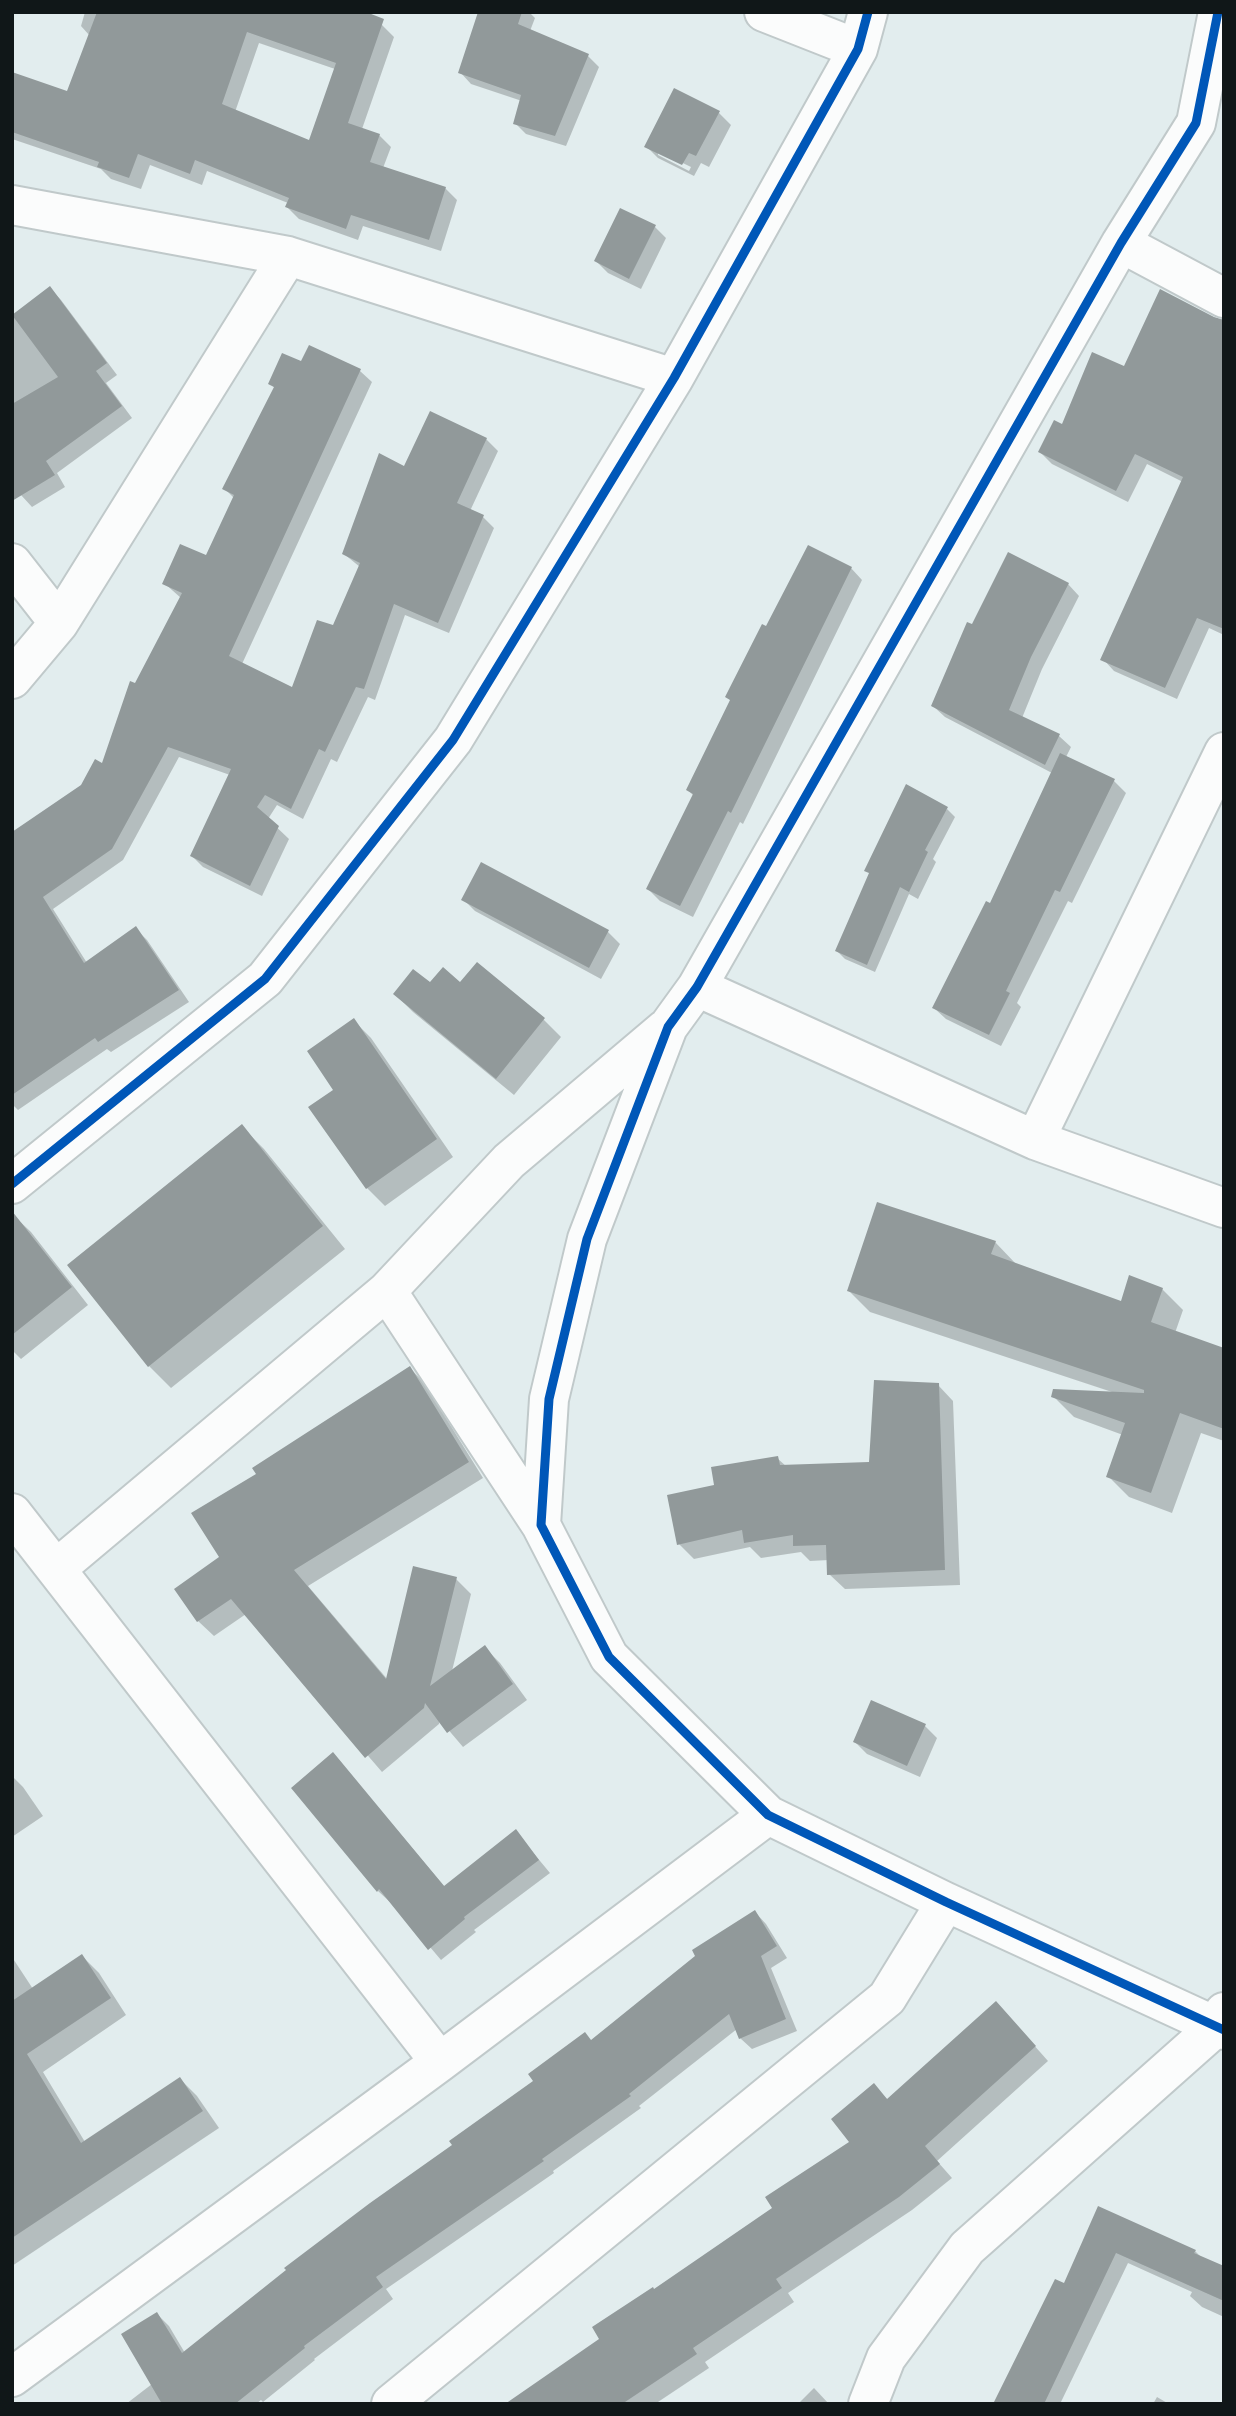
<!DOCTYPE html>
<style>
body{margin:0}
#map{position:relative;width:1236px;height:2416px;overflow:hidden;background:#e2edee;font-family:"Sofia Sans Condensed",sans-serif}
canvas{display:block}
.frame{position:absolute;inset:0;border:14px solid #101718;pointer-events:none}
</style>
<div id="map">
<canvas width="1236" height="2416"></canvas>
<div class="frame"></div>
</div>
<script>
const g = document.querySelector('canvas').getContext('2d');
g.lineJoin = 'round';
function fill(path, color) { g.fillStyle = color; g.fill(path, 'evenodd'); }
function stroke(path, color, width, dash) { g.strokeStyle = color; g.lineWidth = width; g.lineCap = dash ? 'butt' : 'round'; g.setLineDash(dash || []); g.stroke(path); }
fill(new Path2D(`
 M 85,12 L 347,12 L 382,25 L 394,37 L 362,129 L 379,135 L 391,147 L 383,168 L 445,188 L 457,200 L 441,251 L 363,226 L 358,240 L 299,219 L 287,207 L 288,203 L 207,171 L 202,185 L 150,165 L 141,189 L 111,179 L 101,169 L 12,139 L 12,74 L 69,93 L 90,36 L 81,26 ZM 259,43 L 335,69 L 310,142 L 235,112 Z
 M 480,12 L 529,12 L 535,18 L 530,31 L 588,56 L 599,67 L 566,146 L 526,134 L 515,123 L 522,101 L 471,84 L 460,72 Z
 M 719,113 L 731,125 L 709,167 L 701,163 L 694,176 L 658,158 L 646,146 ZM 658,151 L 691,167 L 689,171 L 658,155 Z
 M 655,227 L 666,238 L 641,289 L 608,273 L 596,261 Z
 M 50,288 L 61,300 L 117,375 L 106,383 L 132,418 L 57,473 L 65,487 L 32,507 L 21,495 L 12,481 L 12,317 Z
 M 1213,319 L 1224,320 L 1224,635 L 1209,628 L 1177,699 L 1114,671 L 1103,659 L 1183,482 L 1147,464 L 1128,502 L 1052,464 L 1040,452 L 1062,426 L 1125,368 Z
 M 302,364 L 360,371 L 372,382 L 242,664 L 293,689 L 334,628 L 360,567 L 344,554 L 405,468 L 431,413 L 486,439 L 498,451 L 470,511 L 483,517 L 494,528 L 449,633 L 405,615 L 375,700 L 368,697 L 337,762 L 331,759 L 303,819 L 277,805 L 268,819 L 289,839 L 262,896 L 203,867 L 192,856 L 230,775 L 179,757 L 123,860 L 53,909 L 87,963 L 136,929 L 147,940 L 189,1002 L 111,1052 L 107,1049 L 18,1110 L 12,1104 L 12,843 L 82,786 L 102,765 L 136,685 L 181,598 L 164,583 L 206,558 L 234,498 L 224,488 L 275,388 L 270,383 Z
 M 851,568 L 862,580 L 743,824 L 740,822 L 693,917 L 660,901 L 648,889 L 694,796 L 688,790 L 767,628 Z
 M 1068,584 L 1079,596 L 1042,669 L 1022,718 L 1059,736 L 1071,747 L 1066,757 L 1114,781 L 1126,793 L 1072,903 L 1068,901 L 1017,1003 L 1021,1007 L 1001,1046 L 946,1019 L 934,1008 L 991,905 L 1052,773 L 945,717 L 933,706 L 973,626 Z
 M 947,809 L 955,817 L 933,859 L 936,862 L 918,899 L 909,894 L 875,972 L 845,959 L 837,951 Z
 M 464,900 L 608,932 L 620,944 L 601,979 L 475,911 Z
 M 430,985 L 460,985 L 543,1019 L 561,1037 L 514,1095 L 413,1012 L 395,994 Z
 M 353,1020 L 371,1038 L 453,1157 L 385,1206 L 367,1188 L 311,1108 L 335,1090 Z
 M 242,1127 L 264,1149 L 345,1249 L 171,1388 L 149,1366 Z
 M 13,1215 L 31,1232 L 88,1305 L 21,1359 L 12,1350 Z
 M 995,1242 L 1016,1264 L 1122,1303 L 1162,1289 L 1183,1310 L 1175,1333 L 1224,1350 L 1224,1441 L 1201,1433 L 1172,1513 L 1129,1497 L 1108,1476 L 1123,1435 L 1074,1417 L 1053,1396 L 1112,1392 L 870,1312 L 849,1291 Z
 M 410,1368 L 425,1384 L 483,1478 L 308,1586 L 388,1680 L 456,1579 L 471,1594 L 452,1671 L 484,1647 L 500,1663 L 527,1700 L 463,1747 L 440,1720 L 439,1724 L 382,1772 L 246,1614 L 214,1636 L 198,1621 L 222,1558 L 259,1475 Z
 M 938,1385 L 953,1401 L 960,1585 L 845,1589 L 829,1574 L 829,1560 L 810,1561 L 801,1552 L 761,1558 L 750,1547 L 694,1559 L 679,1544 L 716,1486 L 777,1458 L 787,1467 L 871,1464 Z
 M 925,1726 L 937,1738 L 920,1777 L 867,1754 L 855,1742 Z
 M 333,1754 L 445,1887 L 516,1832 L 550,1873 L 474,1930 L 476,1932 L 441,1960 L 391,1901 L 390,1902 L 378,1891 Z
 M 12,1776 L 23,1787 L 43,1816 L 12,1837 Z
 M 755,1912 L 766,1924 L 787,1958 L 771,1968 L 797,2031 L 752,2049 L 740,2038 L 737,2029 L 639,2106 L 641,2108 L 553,2171 L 554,2173 L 386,2289 L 393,2299 L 314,2359 L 315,2360 L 263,2402 L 261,2400 L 256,2404 L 126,2404 L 152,2384 L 157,2314 L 169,2326 L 185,2353 L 592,2041 Z
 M 82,1956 L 99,1973 L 126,2015 L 43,2072 L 85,2142 L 180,2079 L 197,2096 L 219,2128 L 12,2266 L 12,1957 L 33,1989 Z
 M 1009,2017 L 1048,2061 L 937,2161 L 952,2178 L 912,2210 L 788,2293 L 794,2302 L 705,2362 L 709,2368 L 655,2404 L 523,2404 L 602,2339 L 655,2291 L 774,2209 L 852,2142 L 874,2086 L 888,2100 Z
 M 1099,2208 L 1195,2251 L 1202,2258 L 1224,2268 L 1224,2317 L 1202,2307 L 1190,2296 L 1192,2292 L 1128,2263 L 1060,2404 L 995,2404 L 1064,2285 Z
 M 814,2388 L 829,2404 L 798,2404 Z
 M 1157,2397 L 1169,2404 L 1153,2404 Z`), '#0003');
fill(new Path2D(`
 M 97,12 L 366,12 L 384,19 L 348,123 L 380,134 L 370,162 L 446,187 L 429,240 L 351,215 L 346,229 L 285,207 L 289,198 L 195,160 L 190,174 L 138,154 L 129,178 L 97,167 L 99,162 L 12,132 L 12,72 L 67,91 ZM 247,32 L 336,63 L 309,140 L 222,104 Z
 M 478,12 L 522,12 L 518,24 L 589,54 L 555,136 L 513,124 L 521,95 L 458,73 Z
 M 674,88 L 720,111 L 696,156 L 689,153 L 682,165 L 644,147 Z
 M 620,208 L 656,225 L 629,279 L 594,261 Z
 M 50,286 L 107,363 L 96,371 L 122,406 L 46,461 L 55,475 L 12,501 L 12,404 L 58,377 L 12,315 Z
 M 1160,289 L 1214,317 L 1224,320 L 1224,629 L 1197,618 L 1165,688 L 1100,660 L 1183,477 L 1135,454 L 1116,491 L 1038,452 L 1054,420 L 1062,424 L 1092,352 L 1124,366 Z
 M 309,345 L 361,369 L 229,656 L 292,687 L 317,620 L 333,625 L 360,563 L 342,554 L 379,453 L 404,466 L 430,411 L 487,438 L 457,503 L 484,515 L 438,623 L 394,604 L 364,689 L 356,687 L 325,752 L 319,749 L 291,809 L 265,795 L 257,807 L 279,826 L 250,886 L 190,856 L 231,769 L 168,747 L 112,849 L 43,897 L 84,963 L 136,926 L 179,990 L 98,1042 L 95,1038 L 12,1095 L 12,832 L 81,785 L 95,759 L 102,763 L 130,681 L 135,683 L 182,593 L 162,584 L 180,544 L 206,555 L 234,495 L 222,489 L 274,387 L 268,384 L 282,353 L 301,361 Z
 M 808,545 L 852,567 L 731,813 L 728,811 L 680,906 L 646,889 L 693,794 L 686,790 L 730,700 L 725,697 L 762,624 L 766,626 Z
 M 1008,552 L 1069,583 L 1031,657 L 1009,710 L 1060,734 L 1045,765 L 931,706 L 967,622 L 972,624 Z
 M 1060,753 L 1115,779 L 1060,892 L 1055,890 L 1006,991 L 1010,993 L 989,1035 L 932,1008 L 986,901 L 990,903 Z
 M 906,784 L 948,807 L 925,850 L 928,852 L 909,892 L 900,887 L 867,965 L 835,951 L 869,873 L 864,871 Z
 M 481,862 L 609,930 L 589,968 L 461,900 Z
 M 477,962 L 545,1018 L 496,1079 L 393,994 L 413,969 L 430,982 L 443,967 L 460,982 Z
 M 354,1018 L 437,1139 L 366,1189 L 308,1107 L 333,1090 L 307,1051 Z
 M 242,1124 L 323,1226 L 148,1367 L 67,1265 Z
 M 877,1202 L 996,1241 L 991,1254 L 1121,1301 L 1129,1275 L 1163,1288 L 1151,1322 L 1224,1348 L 1224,1429 L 1180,1413 L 1151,1493 L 1106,1477 L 1125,1423 L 1051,1397 L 1053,1389 L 1144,1393 L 1144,1390 L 847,1291 Z
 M 12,1211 L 72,1287 L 12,1335 Z
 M 410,1366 L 469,1462 L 294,1570 L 386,1679 L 413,1566 L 457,1577 L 430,1686 L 485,1645 L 513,1684 L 447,1733 L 425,1703 L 424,1708 L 365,1758 L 231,1599 L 197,1622 L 174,1589 L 219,1557 L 191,1513 L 256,1474 L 252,1468 Z
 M 874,1380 L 939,1383 L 945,1570 L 827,1575 L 826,1545 L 793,1546 L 793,1535 L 744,1543 L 742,1530 L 677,1545 L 667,1495 L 714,1485 L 711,1467 L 778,1456 L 780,1465 L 869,1462 Z
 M 871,1700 L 926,1724 L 907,1766 L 853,1742 Z
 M 333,1752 L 444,1886 L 516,1829 L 539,1860 L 464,1917 L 465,1919 L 428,1950 L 379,1889 L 377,1892 L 291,1788 Z
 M 755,1910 L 777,1946 L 761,1956 L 786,2019 L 739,2039 L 729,2014 L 629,2094 L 631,2096 L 542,2159 L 544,2161 L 376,2277 L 383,2287 L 304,2346 L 305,2348 L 235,2404 L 162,2404 L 121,2334 L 157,2312 L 182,2353 L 286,2270 L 284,2268 L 370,2203 L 452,2145 L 449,2141 L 533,2081 L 528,2074 L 585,2032 L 591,2040 L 695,1956 L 692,1950 Z
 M 82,1954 L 111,1998 L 27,2054 L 81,2143 L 180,2077 L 203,2111 L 12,2238 L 12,2001 Z
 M 996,2001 L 1036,2046 L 925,2146 L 940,2164 L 899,2197 L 776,2279 L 782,2288 L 693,2348 L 697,2354 L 622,2404 L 505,2404 L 599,2339 L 592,2327 L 653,2287 L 654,2289 L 772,2208 L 765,2197 L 849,2142 L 831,2119 L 874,2083 L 887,2099 Z
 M 1098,2206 L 1196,2250 L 1194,2253 L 1224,2266 L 1224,2301 L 1116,2253 L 1044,2404 L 993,2404 L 1055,2279 L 1064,2283 Z`), '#91999a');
const minor = new Path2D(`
 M 764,12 L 858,49
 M 1218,12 L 1196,123 L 1121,243 L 697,987 L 668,1027 L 587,1239 L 549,1399 L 541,1525 L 609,1657 L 768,1815 L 946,1902 L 1224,2030
 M 12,205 L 288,256 L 674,378
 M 1121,243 L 1224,298
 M 12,563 L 59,623
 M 12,679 L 59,623 L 288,256
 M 697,987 L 1035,1140 L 1224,1208
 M 1035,1140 L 1224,752
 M 12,1184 L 265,979 L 453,740 L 674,378 L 858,49 L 868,12
 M 387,1291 L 509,1161 L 665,1029
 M 12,1513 L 440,2062
 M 56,1569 L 387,1291 L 541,1525
 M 12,2377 L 440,2062 L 768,1815
 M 391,2404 L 887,1998 L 946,1902
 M 868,2404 L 886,2358 L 967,2248 L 1217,2026 L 1224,2012`);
stroke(minor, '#c0c9ca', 42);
stroke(minor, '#fbfcfc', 38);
stroke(new Path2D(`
 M 1218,12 L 1196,123 L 1121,243 L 697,987 L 668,1027 L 587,1239 L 549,1399 L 541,1525 L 609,1657 L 768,1815 L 946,1902 L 1224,2030
 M 12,1184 L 265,979 L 453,740 L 674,378 L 858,49 L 868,12`), '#0057b8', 9);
</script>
